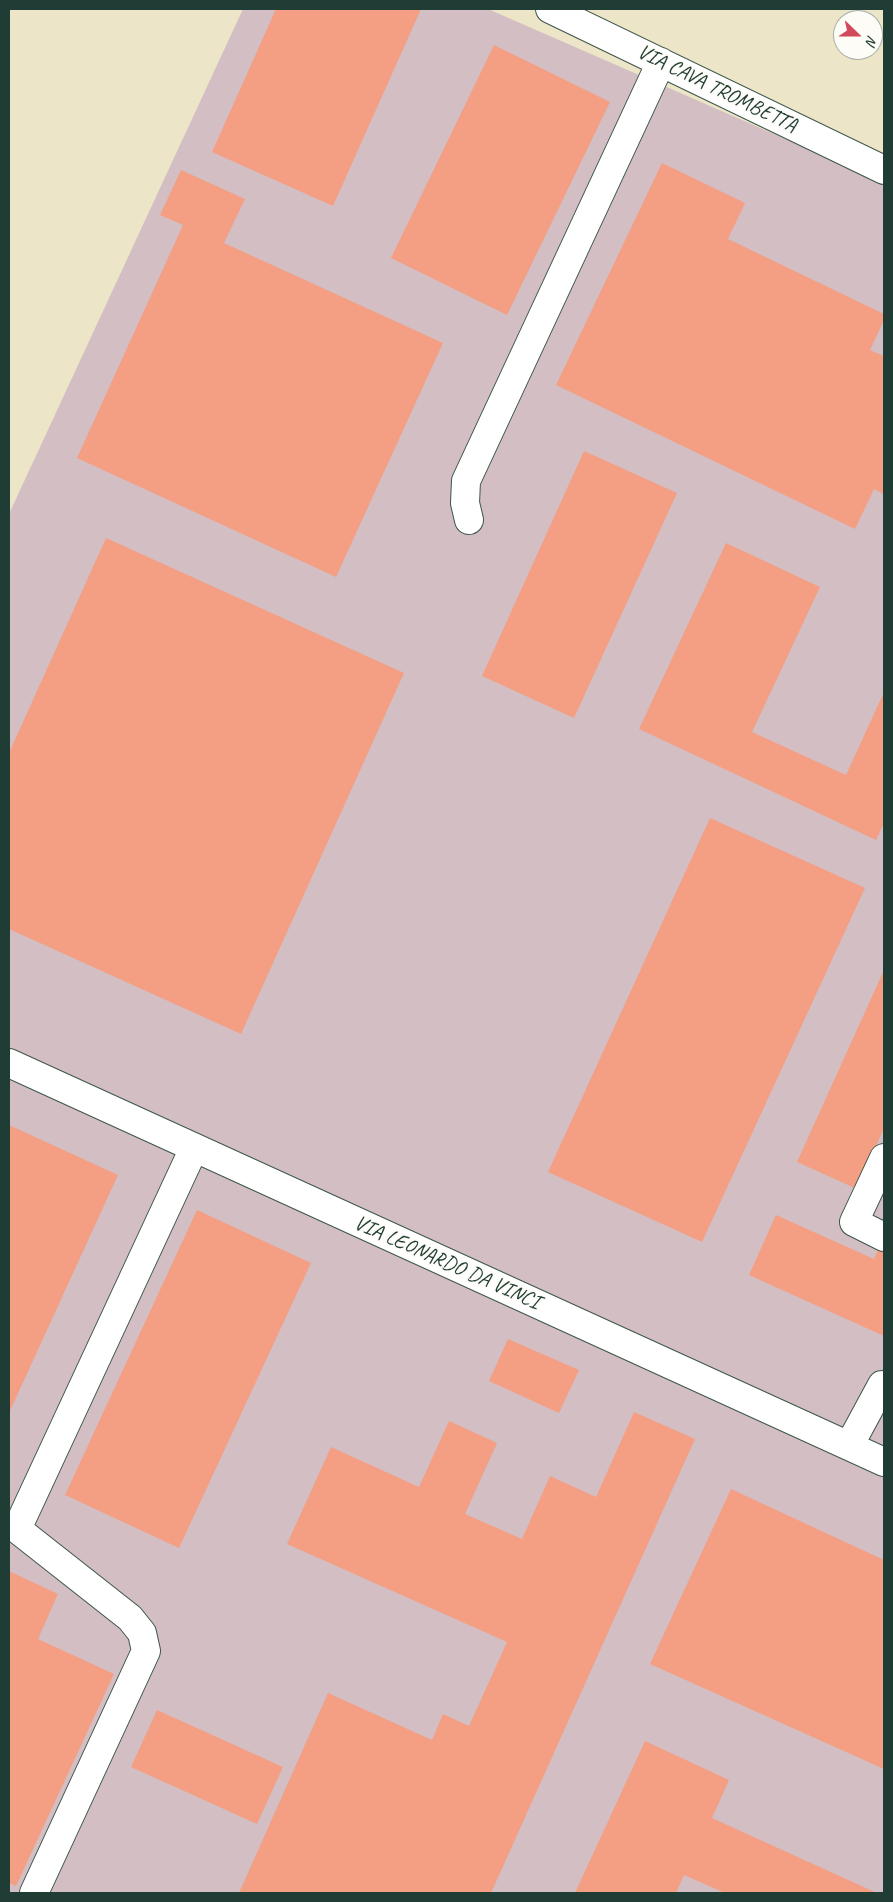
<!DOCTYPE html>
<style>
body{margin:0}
#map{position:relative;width:893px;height:1902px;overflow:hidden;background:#ede5c7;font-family:Caveat,sans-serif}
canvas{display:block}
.frame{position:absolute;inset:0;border:10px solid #1f3d34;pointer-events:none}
.north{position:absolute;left:833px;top:10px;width:50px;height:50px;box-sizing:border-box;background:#fdfcf7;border:1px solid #a4b0a9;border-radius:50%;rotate:112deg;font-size:14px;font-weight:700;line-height:20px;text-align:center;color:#1f3d34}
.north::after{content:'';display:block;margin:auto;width:18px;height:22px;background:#d1495b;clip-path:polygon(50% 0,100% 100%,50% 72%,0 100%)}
</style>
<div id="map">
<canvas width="893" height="1902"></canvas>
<div class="frame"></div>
<div class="north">N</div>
</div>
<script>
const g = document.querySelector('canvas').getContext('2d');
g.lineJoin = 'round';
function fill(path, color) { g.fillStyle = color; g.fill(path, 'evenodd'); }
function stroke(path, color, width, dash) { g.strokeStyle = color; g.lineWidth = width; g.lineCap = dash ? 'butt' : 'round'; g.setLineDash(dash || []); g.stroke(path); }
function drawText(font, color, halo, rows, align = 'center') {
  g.font = font + ' Caveat,sans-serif'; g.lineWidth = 4; g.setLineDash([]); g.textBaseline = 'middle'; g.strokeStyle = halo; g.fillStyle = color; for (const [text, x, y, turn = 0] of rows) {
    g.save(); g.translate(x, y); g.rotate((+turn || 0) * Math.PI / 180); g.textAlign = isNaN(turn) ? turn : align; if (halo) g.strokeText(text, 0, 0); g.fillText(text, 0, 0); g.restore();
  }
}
fill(new Path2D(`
 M 243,9 L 488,9 L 884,182 L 884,1893 L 9,1892 L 9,514 Z`), '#d2bec3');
fill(new Path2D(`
 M 276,9 L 421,9 L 333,206 L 212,152 Z
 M 494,45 L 610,102 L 507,315 L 391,258 Z
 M 662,163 L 745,203 L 728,239 L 884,314 L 884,320 L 870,350 L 884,356 L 884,494 L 874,489 L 855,529 L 556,385 Z
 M 181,170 L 245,199 L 224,243 L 443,343 L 336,577 L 77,458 L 183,225 L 160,215 Z
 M 584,451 L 677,493 L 574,718 L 482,676 Z
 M 106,538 L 404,673 L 241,1034 L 9,929 L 9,753 Z
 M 726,543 L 820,587 L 752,732 L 846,775 L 884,692 L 884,823 L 876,840 L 639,729 Z
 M 710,818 L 865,888 L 702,1242 L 548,1172 Z
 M 884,970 L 884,1128 L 857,1189 L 797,1162 Z
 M 9,1125 L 118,1175 L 9,1413 Z
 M 197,1210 L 311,1263 L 179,1548 L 65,1495 Z
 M 776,1215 L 874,1259 L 884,1236 L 884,1336 L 749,1275 Z
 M 508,1339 L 579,1370 L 559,1413 L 489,1381 Z
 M 634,1412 L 695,1439 L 491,1893 L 239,1893 L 328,1693 L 432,1740 L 443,1714 L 469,1726 L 507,1642 L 287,1544 L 331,1447 L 419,1487 L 449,1421 L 497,1443 L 465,1514 L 522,1539 L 550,1476 L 596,1497 Z
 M 731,1489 L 884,1560 L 884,1769 L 650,1664 Z
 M 9,1571 L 58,1594 L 38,1639 L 114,1674 L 16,1886 L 9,1883 Z
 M 157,1710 L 283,1767 L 257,1824 L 131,1767 Z
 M 645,1741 L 729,1780 L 712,1818 L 877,1893 L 725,1893 L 684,1875 L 676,1893 L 575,1893 Z`), '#f49f84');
const minor = new Path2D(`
 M 550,9 L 884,170
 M 469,520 L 465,503 L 466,481 L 661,62
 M 9,1063 L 884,1462
 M 884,1237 L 854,1222 L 884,1158
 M 849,1446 L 882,1385
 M 9,1526 L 17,1529 L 130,1618 L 142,1633 L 146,1651 L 34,1893
 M 17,1529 L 194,1148`);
stroke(minor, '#3e564a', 30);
stroke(minor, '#fff', 28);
drawText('21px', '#1f3d34', '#fdfcf7', [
 ["VIA CAVA TROMBETTA",717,89,26],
 ["VIA LEONARDO DA VINCI",447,1263,24]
]);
</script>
